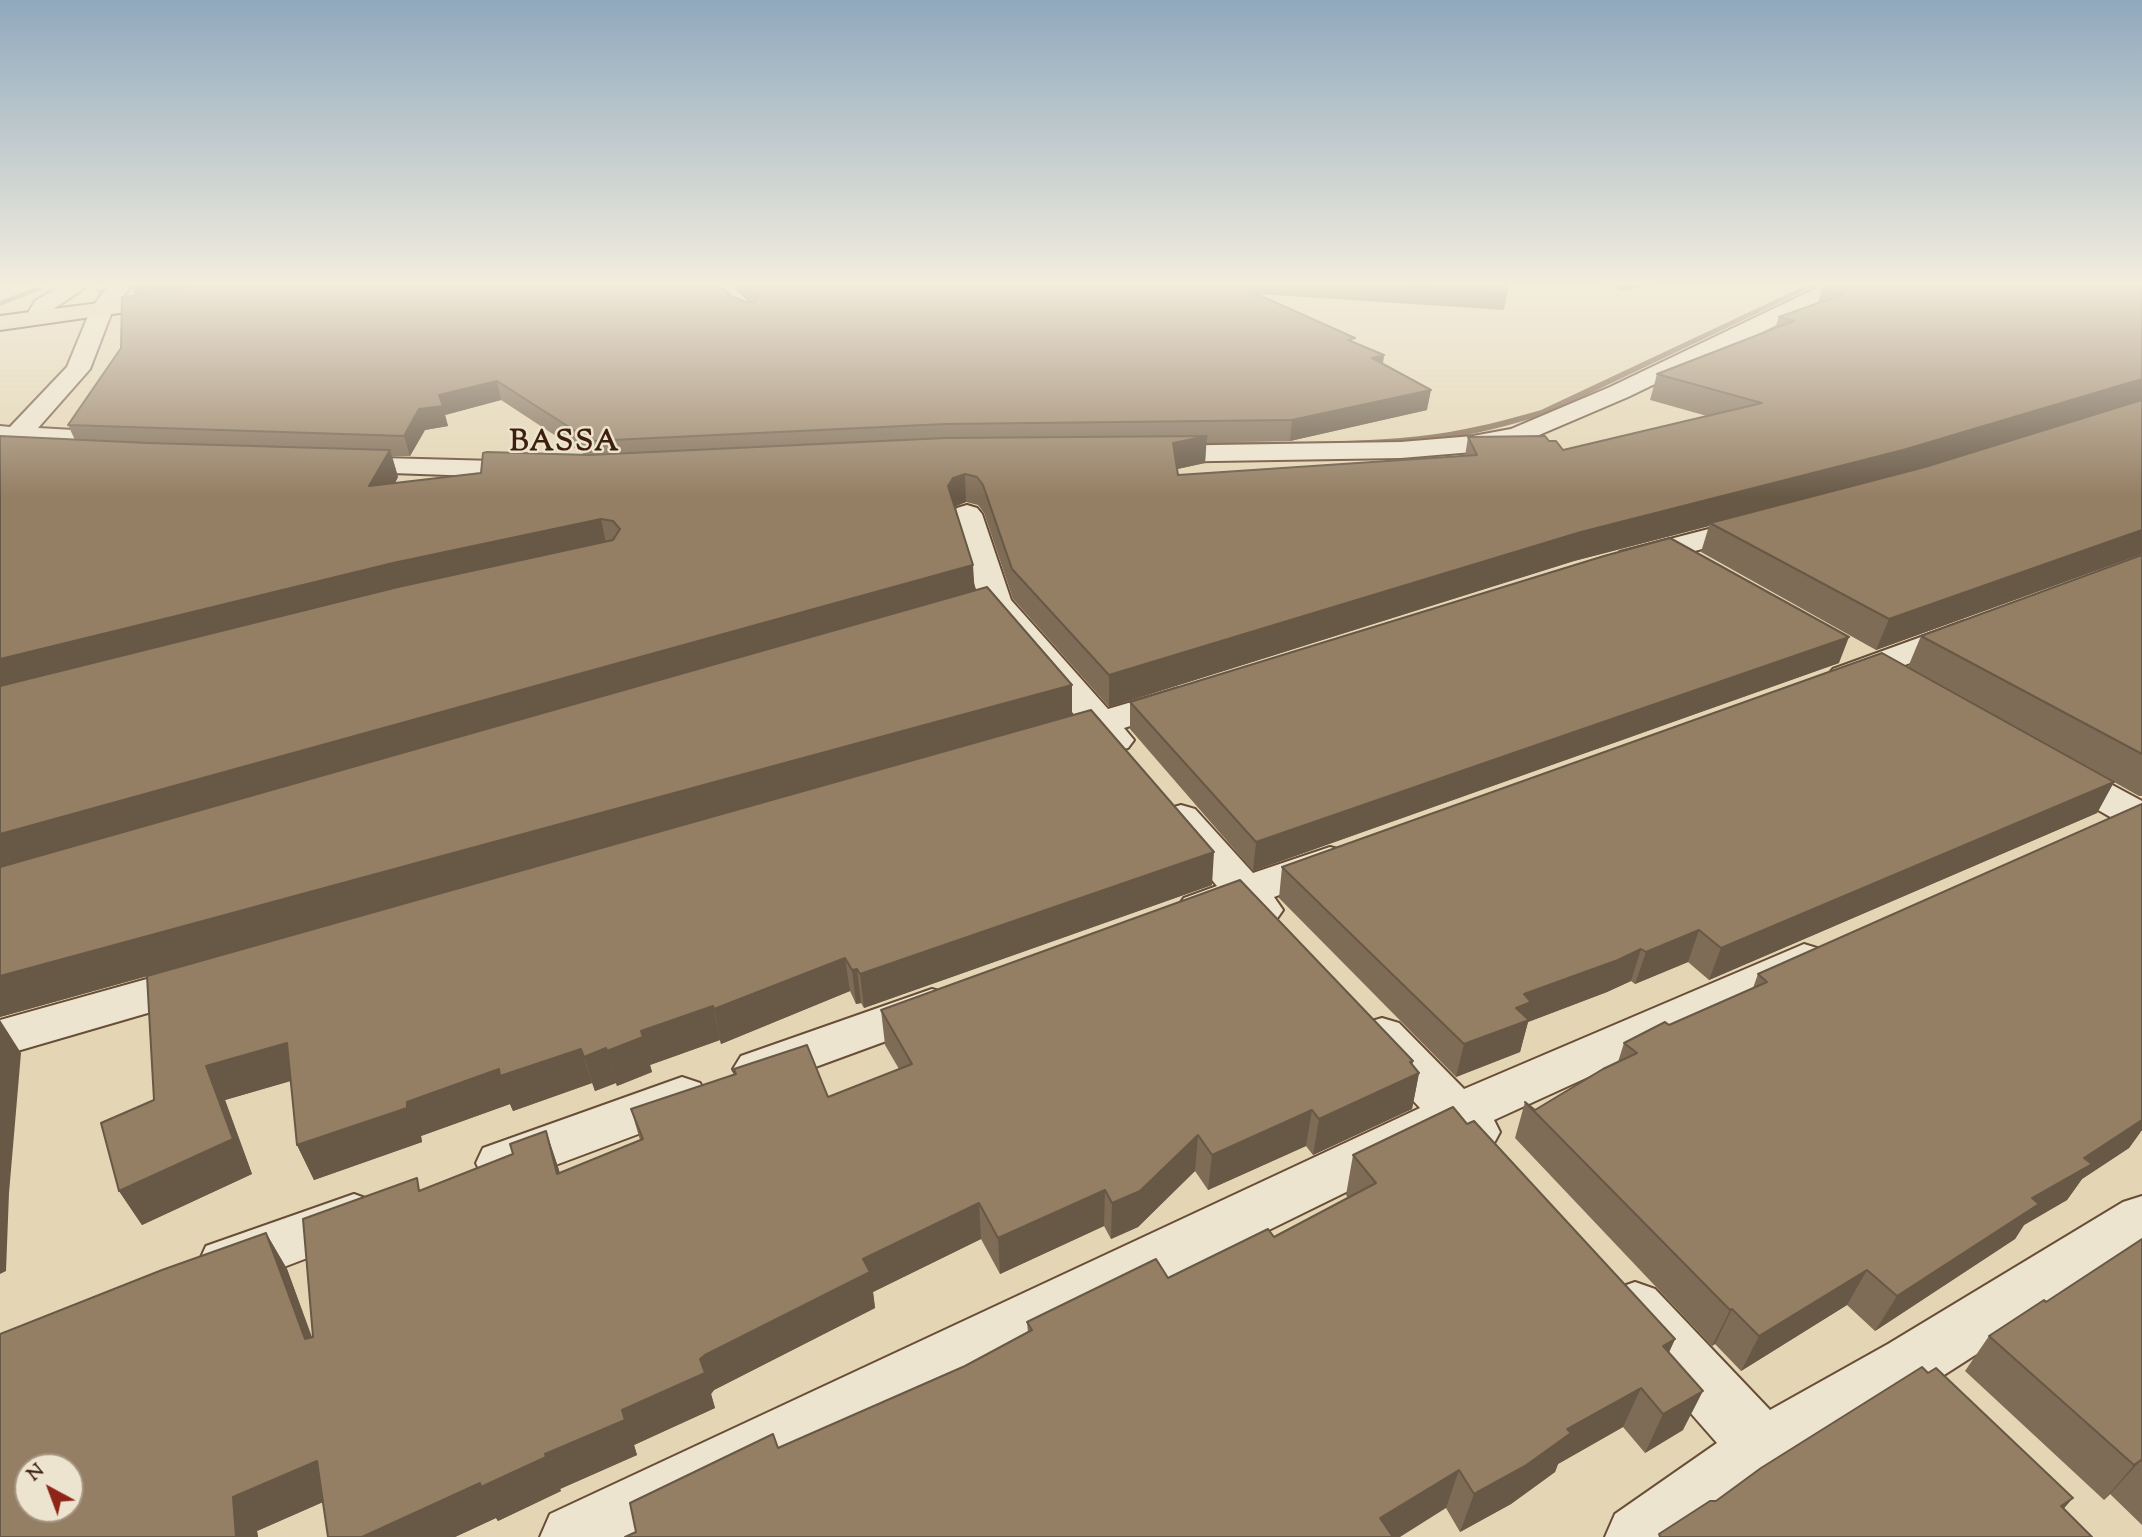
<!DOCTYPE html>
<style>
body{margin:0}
#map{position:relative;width:2142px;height:1537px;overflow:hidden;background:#e4d6b5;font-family:"Sorts Mill Goudy",serif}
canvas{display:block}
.north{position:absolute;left:14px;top:1453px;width:70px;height:70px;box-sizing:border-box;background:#ede4cf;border:2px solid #a79581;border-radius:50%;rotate:319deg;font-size:19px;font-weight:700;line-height:28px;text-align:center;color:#3e1f0d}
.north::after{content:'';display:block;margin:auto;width:24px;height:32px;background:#8f2418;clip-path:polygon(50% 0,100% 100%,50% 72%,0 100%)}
</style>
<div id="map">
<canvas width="2142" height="1537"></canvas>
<div class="north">N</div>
</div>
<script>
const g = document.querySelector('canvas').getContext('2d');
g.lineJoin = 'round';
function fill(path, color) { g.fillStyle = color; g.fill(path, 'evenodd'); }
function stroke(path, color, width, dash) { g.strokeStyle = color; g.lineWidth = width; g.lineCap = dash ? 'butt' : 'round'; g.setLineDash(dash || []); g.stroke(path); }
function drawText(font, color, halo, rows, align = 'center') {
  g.font = font + ' "Sorts Mill Goudy",serif'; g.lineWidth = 5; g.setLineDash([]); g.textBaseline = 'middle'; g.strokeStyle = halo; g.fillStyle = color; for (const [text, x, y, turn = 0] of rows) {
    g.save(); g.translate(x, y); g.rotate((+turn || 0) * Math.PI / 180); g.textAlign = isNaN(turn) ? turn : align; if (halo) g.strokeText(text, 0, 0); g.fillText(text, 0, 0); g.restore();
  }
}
fill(new Path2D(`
 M 148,283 L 169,283 L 99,293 L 95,291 Z
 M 1811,283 L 1821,283 L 1547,414 C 1511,425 1474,435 1437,440 C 1355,451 1271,446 1189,447 L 1184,444 L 1189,441 C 1271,441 1354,445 1436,434 C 1472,429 1506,420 1541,410 Z
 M 36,287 L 43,289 L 0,306 L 0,301 Z`), '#806850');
const minor = new Path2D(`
 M 708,283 L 730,283 L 759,312 L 756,317 C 737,321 717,297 708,283 Z
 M 1834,283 L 1870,283 L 1866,287 L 1839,295 L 1628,397 L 1518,444 L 1473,452 L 1401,458 L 1153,462 L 1143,460 L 1139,454 L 1143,448 L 1153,446 L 1401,442 L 1473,436 L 1511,429 L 1610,387 L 1823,285 Z
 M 102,302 L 110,304 L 113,309 L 90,369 L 38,428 L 127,433 L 136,435 L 140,441 L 136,447 L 127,449 L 0,442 L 0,426 L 10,427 L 67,367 L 91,309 L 94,304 Z
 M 345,457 L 533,462 L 543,464 L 547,470 L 543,476 L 533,478 L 335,471 L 331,465 L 335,459 Z
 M 967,505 L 977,508 L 982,514 L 1011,600 L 1108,709 L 1179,688 L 1192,691 L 1197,699 L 1192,707 L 1124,728 L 1134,740 L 1128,748 C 1112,752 1104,750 1093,737 L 1052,749 L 1039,746 L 1033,738 L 1039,730 L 1077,718 L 980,602 L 952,514 L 957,508 Z
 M 1755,517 L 1766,520 L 1770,526 L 1766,532 L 1631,568 L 1620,566 L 1616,559 L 1620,552 Z
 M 1965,621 L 1977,624 L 1982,631 L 1977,638 L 1857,683 L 1845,687 L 1833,683 L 1827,676 L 1833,669 Z
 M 2061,761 L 2075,765 L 2142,801 L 2142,831 L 2128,827 L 2047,781 L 2042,773 L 2047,765 Z
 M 1181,805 L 1195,809 L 1253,873 L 1330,847 L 1345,851 L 1351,861 L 1345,871 L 1274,897 L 1283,910 L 1276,920 C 1259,925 1249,925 1237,910 L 1199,923 L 1184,918 L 1177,908 L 1184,898 L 1217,886 L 1161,818 L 1167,809 Z
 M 1804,944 L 1820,949 L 1827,960 L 1820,971 L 1494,1120 L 1500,1132 L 1492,1147 C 1476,1152 1463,1154 1450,1141 L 644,1537 L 540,1537 L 550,1514 L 1420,1108 L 1365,1049 L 1358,1036 L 1365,1023 L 1382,1018 L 1399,1023 L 1464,1089 Z
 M 197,965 L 213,970 L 220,982 L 213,994 L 0,1056 L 0,1020 Z
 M 932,989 L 949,994 L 956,1006 L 949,1018 L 758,1088 L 741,1082 L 733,1069 L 741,1056 Z
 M 682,1077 L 700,1083 L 707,1097 L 700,1111 L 502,1185 L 483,1178 L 476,1163 L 483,1148 Z
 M 354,1194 L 373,1201 L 381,1217 L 373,1233 L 226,1289 L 206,1282 L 198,1264 L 206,1246 Z
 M 2142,1196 L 2142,1248 L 1930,1384 L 1785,1470 L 1693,1537 L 1605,1537 L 1615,1514 L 1717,1443 L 1615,1327 L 1606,1308 L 1615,1289 L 1635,1282 L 1655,1289 L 1770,1410 L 1888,1344 L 2123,1202 Z`);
const tertiary = new Path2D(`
 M 66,283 L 92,283 L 52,310 L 44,323 L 28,323 L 25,318 L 35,301 Z
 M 110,283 L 133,283 L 110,314 L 94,314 L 91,309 Z`);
const primary = new Path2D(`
 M 175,293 L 183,294 L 186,299 L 183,304 L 0,330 L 0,316 Z`);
stroke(minor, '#684d37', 4);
stroke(tertiary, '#684d37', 4);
stroke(primary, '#3e1f0d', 4);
fill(minor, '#ede4cf');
fill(tertiary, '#ede4cf');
fill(primary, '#e4d6b5');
fill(new Path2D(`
 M 733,283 L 1506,283 L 1507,293 L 1504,310 L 1258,294 L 1354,343 L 1384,355 L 1383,364 L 1427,410 L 1290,441 L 1206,442 L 1205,463 L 1178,469 L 1178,475 L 1465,456 L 1468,437 L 1549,441 L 1563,450 L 1707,416 L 1650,400 L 1657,374 L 1775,328 L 1779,317 L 1818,303 L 1822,288 L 1835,283 L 2142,554 L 1876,650 L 1701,552 L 1709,526 L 1574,561 L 1109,707 L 1013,599 L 984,513 L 978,505 L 966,502 L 955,507 L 974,590 L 1072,715 L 1212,885 L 864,1008 L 861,1003 L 856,1004 L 850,991 L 721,1044 L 720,1040 L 650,1065 L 652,1072 L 617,1086 L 616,1083 L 595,1091 L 592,1083 L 513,1111 L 510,1104 L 421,1136 L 422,1142 L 314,1180 L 297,1145 L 291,1081 L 225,1100 L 252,1174 L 142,1225 L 119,1191 L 206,960 L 0,1017 L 0,436 L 75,440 L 68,425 L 731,296 L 746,302 L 751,302 ZM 501,400 L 585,455 L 481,473 L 395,483 L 398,477 L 392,456 L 410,456 L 425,430 L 448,426 L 445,415 Z
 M 1603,283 L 1661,283 L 1622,291 Z
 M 2142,555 L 2142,796 L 2139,796 L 2114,782 L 2097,813 L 1709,980 L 1688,962 L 1635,984 L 1631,981 L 1607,992 L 1528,1022 L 1520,1052 L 1456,1077 L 1279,898 L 1282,867 L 1908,667 L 1921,636 Z
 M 1839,663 L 1253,871 L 1130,729 L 1130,702 Z
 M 2142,804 L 2142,1130 L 2129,1148 L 2082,1179 L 2067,1200 L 2024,1225 L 2015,1239 L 1875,1331 L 1847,1305 L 1741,1371 L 1715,1344 L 1712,1346 L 1515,1138 L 1525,1102 L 1535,1110 L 1618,1062 L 1624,1043 L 1669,1025 L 1753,988 L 1758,974 Z
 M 881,1010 L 1413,1061 L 1412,1065 L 1419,1073 L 1412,1109 L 1313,1155 L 1306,1146 L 1208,1190 L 1195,1171 L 1138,1227 L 1111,1239 L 1104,1226 L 1000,1274 L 981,1239 L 873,1292 L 875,1308 L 714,1390 L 711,1394 L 715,1408 L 634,1445 L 637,1455 L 560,1489 L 561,1491 L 498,1521 L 496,1518 L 455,1537 L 328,1537 L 323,1502 L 257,1531 L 258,1537 L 0,1537 L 266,1233 L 287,1269 L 312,1337 L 313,1337 L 422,1190 L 513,1154 L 546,1131 L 560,1173 L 640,1140 L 631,1109 L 735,1074 L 734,1069 L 828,1097 L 899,1069 L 885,1045 Z
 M 1467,1124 L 1675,1339 L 1669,1352 L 1683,1430 L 1645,1453 L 1623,1427 L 1558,1464 L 1555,1472 L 1511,1504 L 1460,1532 L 1446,1508 L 636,1532 L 778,1448 L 965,1366 L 1028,1333 L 1027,1322 L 1168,1278 L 1274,1237 L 1348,1198 L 1346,1195 L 1353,1155 Z
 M 2142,1239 L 2142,1525 L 2110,1494 L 2104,1500 L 1965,1371 L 1989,1336 L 2046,1302 Z`), '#7f6c56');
fill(new Path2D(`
 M 130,283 L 229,283 L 135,295 Z
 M 1624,283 L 1661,283 L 1622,291 Z
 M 1384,355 L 1381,374 L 1372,358 Z
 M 2142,379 L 2142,400 L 1892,477 L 1710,523 L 1709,526 L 1574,561 L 1109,707 L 1109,675 L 1581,532 Z
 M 497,381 L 501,400 L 445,415 L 448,426 L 425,430 L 410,456 L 404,436 L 419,409 L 439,395 Z
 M 1431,390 L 1427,410 L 1290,441 L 1292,420 Z
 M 1207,436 L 1205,463 L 1172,470 L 1173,443 Z
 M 390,450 L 398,477 L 378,514 L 369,486 Z
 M 965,474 L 966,502 L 955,506 L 949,515 L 948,486 L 953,478 Z
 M 601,519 L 607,548 L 0,695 L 0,659 L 393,563 Z
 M 2142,530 L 2142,554 L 1876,650 L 1889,619 Z
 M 973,565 L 975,595 L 0,873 L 0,834 Z
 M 1849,637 L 1839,663 L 1253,871 L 1256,842 Z
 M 1072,685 L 1072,718 L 0,1017 L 0,976 Z
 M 2114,782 L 2097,813 L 1709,980 L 1721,948 Z
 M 1214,852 L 1212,885 L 864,1008 L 860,974 Z
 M 1699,930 L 1688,962 L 1635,984 L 1646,952 Z
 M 1641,949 L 1631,981 L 1607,992 L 1528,1022 L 1520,1052 L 1456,1077 L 1464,1044 L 1516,1008 L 1524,994 Z
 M 845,958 L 850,991 L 721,1044 L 714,1009 Z
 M 857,969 L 861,1003 L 856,1004 L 852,970 Z
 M 713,1006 L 720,1040 L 650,1065 L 652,1072 L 617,1086 L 607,1051 L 641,1031 Z
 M 0,1020 L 21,1053 L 9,1193 L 6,1271 L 0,1274 Z
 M 287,1043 L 304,1077 L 225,1100 L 252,1174 L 142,1225 L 119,1191 L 206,1066 Z
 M 606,1048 L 616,1083 L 595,1091 L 584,1057 Z
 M 581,1049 L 592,1083 L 513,1111 L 510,1104 L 421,1136 L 422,1142 L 314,1180 L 297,1145 L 407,1102 L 499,1069 Z
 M 1413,1061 L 1409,1078 L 1419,1073 L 1412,1109 L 1313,1155 L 1319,1119 Z
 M 1312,1110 L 1306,1146 L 1208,1190 L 1212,1155 Z
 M 2142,1112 L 2142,1130 L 2129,1148 L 2082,1179 L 2067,1200 L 2024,1225 L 2015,1239 L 1875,1331 L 1897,1296 L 2032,1198 Z
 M 546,1131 L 558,1167 L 569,1209 L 557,1174 Z
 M 1198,1135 L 1195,1171 L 1138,1227 L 1111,1239 L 1112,1203 Z
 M 1105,1190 L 1104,1226 L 1000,1274 L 998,1238 Z
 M 979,1203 L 981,1239 L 873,1292 L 875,1308 L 714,1390 L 711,1394 L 715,1408 L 634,1445 L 637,1455 L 560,1489 L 561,1491 L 498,1521 L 496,1518 L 455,1537 L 362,1537 L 545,1454 L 700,1359 L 705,1355 L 863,1259 Z
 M 266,1233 L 287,1269 L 325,1374 L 305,1339 Z
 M 1867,1270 L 1847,1305 L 1741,1371 L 1759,1336 Z
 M 1732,1309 L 1715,1344 L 1712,1346 L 1730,1310 Z
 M 1675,1339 L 1657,1379 L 1663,1346 Z
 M 1641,1388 L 1623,1427 L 1558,1464 L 1555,1472 L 1511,1504 L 1460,1532 L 1474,1494 L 1567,1429 Z
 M 1703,1391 L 1683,1430 L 1645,1453 L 1663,1414 Z
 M 2141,1460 L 2110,1494 L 2104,1500 L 2134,1465 Z
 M 317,1461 L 339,1495 L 257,1531 L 258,1537 L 236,1537 L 233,1497 Z
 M 1459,1470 L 1446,1508 L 1400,1537 L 1374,1537 L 1380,1518 Z
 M 2073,1498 L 2040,1536 L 2061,1506 Z`), '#685846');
const building = new Path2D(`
 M 224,283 L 718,283 L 731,296 L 746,302 L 754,302 L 759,296 L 747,283 L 1232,283 L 1355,338 L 1348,340 L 1384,355 L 1372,358 L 1431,390 L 1292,420 L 945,424 L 591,441 L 497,381 L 439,395 L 443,406 L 419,409 L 404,436 L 68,425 L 121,348 L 122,297 Z
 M 1352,283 L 1506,283 L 1507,293 Z
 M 1835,283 L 2142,283 L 2142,379 L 1903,450 L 1581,532 L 1109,675 L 1012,569 L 983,485 L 977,477 L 965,474 L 953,478 L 948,486 L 973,565 L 0,834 L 0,686 L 398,587 L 613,540 L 620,529 L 613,521 L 601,519 L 393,563 L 0,659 L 0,436 L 148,443 L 390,450 L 369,486 L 481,473 L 483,453 L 487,452 L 589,455 L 945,438 L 1207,436 L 1173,443 L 1178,475 L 1477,455 L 1468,437 L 1545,436 L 1549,441 L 1556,441 L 1563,450 L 1762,403 L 1657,374 L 1794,321 L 1779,317 L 1844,294 L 1822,288 Z
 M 2142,400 L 2142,530 L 1889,619 L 1710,523 L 1925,467 Z
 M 1670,538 L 1849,637 L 1256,842 L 1130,702 L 1604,556 Z
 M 2142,555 L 2142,754 L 1921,636 Z
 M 987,587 L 1072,685 L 0,976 L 0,867 Z
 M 1882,653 L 2114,782 L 1721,948 L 1699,930 L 1646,952 L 1641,949 L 1618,960 L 1524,994 L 1531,1002 L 1516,1008 L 1529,1020 L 1464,1044 L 1282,867 Z
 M 1091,710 L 1214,852 L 860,974 L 857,969 L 852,970 L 845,958 L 714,1009 L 713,1006 L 641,1031 L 643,1037 L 607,1051 L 606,1048 L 584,1057 L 581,1049 L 500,1076 L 499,1069 L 407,1102 L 407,1108 L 297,1145 L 287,1043 L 206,1066 L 233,1139 L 119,1191 L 101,1123 L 154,1100 L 147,976 Z
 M 2142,804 L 2142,1120 L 2084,1158 L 2092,1164 L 2032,1198 L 2039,1204 L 1897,1296 L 1867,1270 L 1759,1336 L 1732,1309 L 1730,1310 L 1525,1102 L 1535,1110 L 1603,1069 L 1637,1053 L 1624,1043 L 1665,1022 L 1669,1025 L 1767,982 L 1758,974 Z
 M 1240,880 L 1413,1061 L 1410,1062 L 1419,1073 L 1319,1119 L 1312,1110 L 1212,1155 L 1198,1135 L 1140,1191 L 1112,1203 L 1105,1190 L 998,1238 L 979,1203 L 863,1259 L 870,1272 L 705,1355 L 700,1359 L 705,1373 L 622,1410 L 625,1420 L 545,1454 L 546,1457 L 481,1487 L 480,1483 L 362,1537 L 328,1537 L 317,1461 L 233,1497 L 236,1537 L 0,1537 L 0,1334 L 162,1270 L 266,1233 L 305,1339 L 313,1337 L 303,1219 L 417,1178 L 419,1191 L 513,1154 L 510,1144 L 546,1131 L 557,1174 L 643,1139 L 631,1109 L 736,1074 L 734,1069 L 807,1045 L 828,1097 L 912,1064 L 881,1010 ZM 28,1467 L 70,1467 L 70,1509 L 28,1509 Z
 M 1453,1107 L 1467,1124 L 1474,1121 L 1675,1339 L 1663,1346 L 1703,1391 L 1663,1414 L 1641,1388 L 1567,1429 L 1571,1433 L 1525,1466 L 1474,1494 L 1459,1470 L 1380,1518 L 1393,1537 L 625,1537 L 636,1532 L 630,1503 L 773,1434 L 778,1448 L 965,1366 L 1032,1330 L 1027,1322 L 1156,1259 L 1168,1278 L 1268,1229 L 1274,1237 L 1376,1183 L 1353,1155 Z
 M 2142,1239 L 2142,1461 L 2141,1460 L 2134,1465 L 1989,1336 L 2044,1300 L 2046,1302 Z
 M 1922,1367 L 1928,1373 L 1936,1368 L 2073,1498 L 2061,1506 L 2092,1537 L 1660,1537 L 1659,1534 L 1710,1501 L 1716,1501 L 1761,1468 Z`);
fill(building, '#947e64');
stroke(building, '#685846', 2);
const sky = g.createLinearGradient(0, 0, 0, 498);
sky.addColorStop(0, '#90a9bd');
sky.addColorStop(0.57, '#f3edde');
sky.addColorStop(1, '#f3edde00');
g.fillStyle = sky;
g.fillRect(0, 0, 2142, 498);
g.letterSpacing = '2px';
drawText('bold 30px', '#3e1f0d', '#ede4cf', [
 ["BASSA",565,445]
]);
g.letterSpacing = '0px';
</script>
